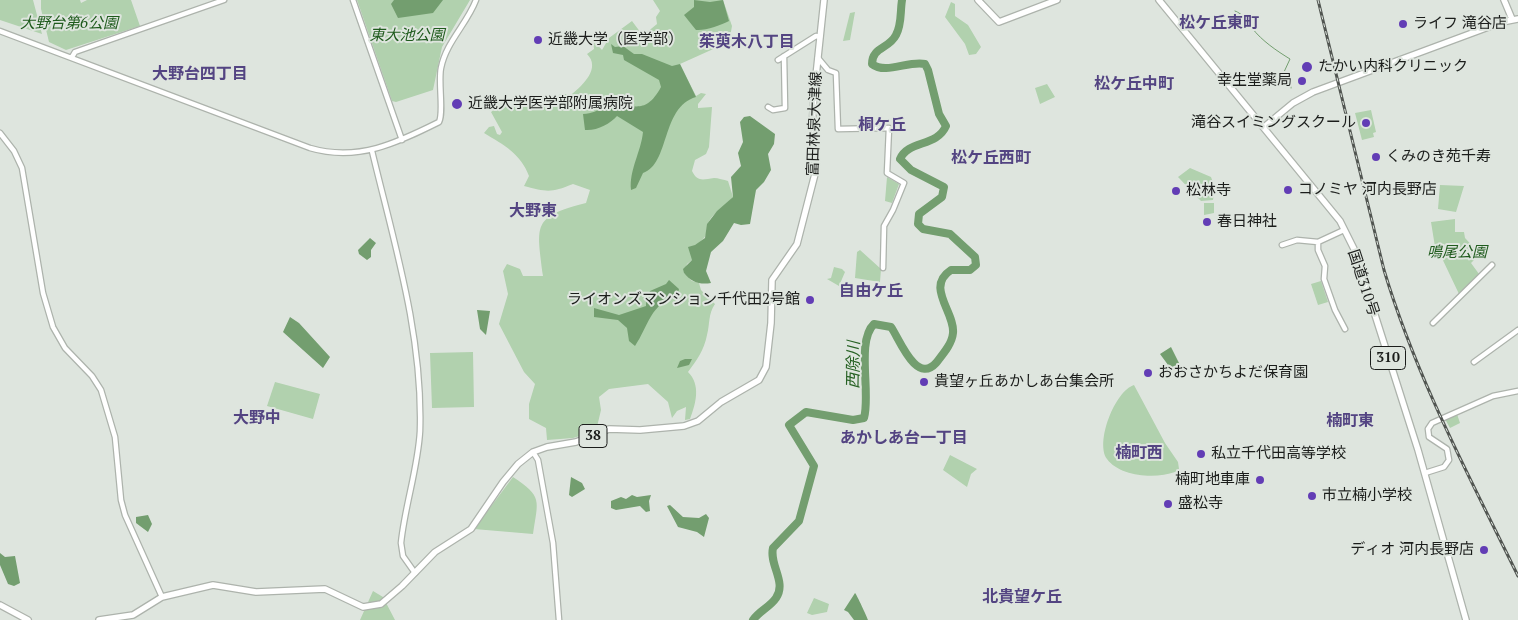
<!DOCTYPE html>
<meta charset="utf-8">
<style>
body{margin:0}
canvas{display:block;background:#dee5de}
</style>
<canvas width="1518" height="620"></canvas>
<script>
const g = document.querySelector('canvas').getContext('2d');
g.lineJoin = 'round';
function fill(path, color) { g.fillStyle = color; g.fill(path, 'evenodd'); }
function stroke(path, color, width, dash) { g.strokeStyle = color; g.lineWidth = width; g.lineCap = dash ? 'butt' : 'round'; g.setLineDash(dash || []); g.stroke(path); }
function drawText(font, color, halo, rows, align = 'center') {
  g.font = font + ' "PT Serif","Noto Sans JP",serif'; g.lineWidth = 4; g.setLineDash([]); g.textBaseline = 'middle'; g.strokeStyle = halo; g.fillStyle = color; for (const [text, x, y, turn = 0] of rows) {
    g.save(); g.translate(x, y); g.rotate((+turn || 0) * Math.PI / 180); g.textAlign = isNaN(turn) ? turn : align; if (halo) g.strokeText(text, 0, 0); g.fillText(text, 0, 0); g.restore();
  }
}
fill(new Path2D(`
 M 0,0 L 33,0 L 42,34 L 0,20 Z
 M 41,0 L 80,0 L 81,3 L 87,0 L 131,0 L 140,26 L 66,50 L 49,42 L 41,9 Z
 M 357,0 L 470,0 L 442,47 L 433,90 L 396,102 L 392,101 Z
 M 653,0 L 723,0 L 732,26 L 730,37 L 720,46 L 680,64 L 696,96 L 701,93 L 706,94 L 698,104 L 698,108 L 712,107 L 709,147 L 706,154 L 695,160 L 692,171 C 698,183 704,179 714,178 C 718,178 724,180 728,181 L 733,197 C 725,207 714,211 708,223 C 706,227 708,234 704,238 C 697,246 691,248 692,260 L 687,264 L 684,273 L 692,281 L 699,283 L 701,290 L 715,304 C 708,314 710,324 707,335 C 704,350 697,360 688,372 C 701,385 696,403 690,419 L 685,420 L 686,407 L 677,411 L 672,418 L 668,402 L 648,384 L 609,389 L 599,397 L 601,410 L 596,431 L 573,438 L 547,440 L 546,428 L 529,419 L 529,404 L 535,384 L 524,372 L 499,324 L 508,294 L 503,271 L 507,264 L 520,269 L 523,276 L 543,276 C 537,225 531,217 586,203 L 590,190 L 573,184 C 551,193 547,192 524,186 L 529,176 C 521,154 504,145 484,133 L 489,127 L 494,126 L 497,134 L 500,135 L 502,132 L 491,112 L 503,103 L 514,107 L 520,105 L 529,107 L 534,104 L 539,106 L 561,94 L 572,94 C 583,85 601,68 587,54 L 594,49 L 593,40 L 602,50 L 609,38 L 632,21 L 641,33 L 646,33 L 657,24 L 656,17 L 660,11 Z
 M 951,2 L 955,4 L 955,16 L 968,25 L 981,47 L 976,54 L 969,55 L 965,44 L 945,17 Z
 M 855,12 L 850,40 L 843,41 L 850,13 Z
 M 1047,84 L 1055,97 L 1040,104 L 1035,88 Z
 M 1371,110 L 1376,132 L 1373,133 L 1374,137 L 1362,140 L 1355,113 Z
 M 1190,168 L 1211,177 L 1215,188 L 1213,200 L 1201,201 L 1178,177 Z
 M 887,177 L 899,184 L 892,203 L 885,201 Z
 M 1440,185 L 1464,186 L 1456,212 L 1438,209 Z
 M 1204,203 L 1214,203 L 1214,213 L 1204,215 Z
 M 1455,219 L 1455,232 L 1464,232 L 1465,238 L 1480,254 L 1471,263 L 1479,274 L 1459,294 L 1439,252 L 1436,253 L 1431,222 Z
 M 860,250 L 881,269 L 880,282 L 855,278 L 857,252 Z
 M 834,267 L 842,269 L 845,272 L 839,286 L 827,279 L 831,278 Z
 M 1321,281 L 1328,302 L 1318,305 L 1311,284 Z
 M 473,352 L 474,407 L 432,408 L 430,353 Z
 M 275,382 L 320,394 L 313,419 L 267,406 Z
 M 1134,385 L 1165,443 L 1178,462 L 1179,469 L 1175,472 C 1156,479 1120,477 1107,459 C 1095,442 1115,391 1134,385 Z
 M 1457,414 L 1460,423 L 1450,428 L 1445,419 Z
 M 950,455 L 977,469 L 971,474 L 967,487 L 943,470 Z
 M 513,477 C 543,497 538,500 533,534 L 474,529 Z
 M 373,591 L 383,597 L 395,620 L 360,620 Z
 M 814,598 L 829,604 L 827,612 L 812,615 L 807,613 Z`), '#b1d1ae');
fill(new Path2D(`
 M 394,0 L 443,0 L 433,13 L 398,18 L 391,4 Z
 M 694,0 L 710,2 L 723,0 L 729,21 C 721,25 705,31 696,30 L 684,15 L 694,7 Z
 M 611,44 L 615,47 L 623,46 L 634,54 L 642,54 L 672,66 L 680,64 L 696,97 C 661,107 670,164 643,173 L 636,188 L 631,190 C 629,170 641,152 643,132 L 617,116 C 610,124 597,131 585,130 L 583,114 C 592,114 597,110 606,107 C 631,99 643,120 661,87 L 659,80 L 624,60 L 623,55 L 613,53 Z
 M 750,116 L 775,134 L 774,144 L 768,154 L 771,170 L 764,182 L 756,190 L 750,224 L 741,225 L 734,223 L 723,241 L 711,252 L 706,271 L 711,283 C 700,285 691,282 684,273 L 683,269 L 692,260 L 688,247 L 695,245 L 705,238 L 707,224 L 717,211 L 733,197 L 731,177 L 741,166 L 738,153 L 743,142 L 740,122 L 744,117 Z
 M 370,238 L 376,243 L 371,250 L 371,257 L 367,260 L 359,254 L 358,250 Z
 M 669,280 L 679,289 L 677,297 C 651,302 648,327 635,346 L 629,341 L 627,328 L 618,320 L 594,317 L 594,308 L 619,315 L 646,306 L 646,299 L 650,291 L 666,284 Z
 M 477,310 L 490,311 L 486,335 L 480,329 Z
 M 290,317 L 299,323 L 330,357 L 323,368 L 283,332 Z
 M 1171,347 L 1179,363 L 1171,369 L 1160,354 Z
 M 685,359 L 692,359 L 689,365 L 677,368 L 680,361 Z
 M 571,477 L 582,483 L 585,489 L 572,497 L 569,495 Z
 M 632,495 L 637,497 L 651,495 L 649,501 L 650,511 L 646,512 L 640,506 L 616,510 L 611,508 L 611,501 L 621,497 L 626,499 Z
 M 670,505 L 683,517 L 699,518 L 706,514 L 709,518 L 704,537 L 697,532 L 678,527 L 668,508 L 667,506 Z
 M 148,515 L 152,524 L 148,532 L 136,523 L 136,517 Z
 M 0,553 L 5,557 L 15,556 L 20,583 L 14,586 L 8,584 L 0,565 Z
 M 855,593 C 857,595 867,617 868,620 L 854,620 L 848,612 L 844,610 Z`), '#739e6f');
stroke(new Path2D(`
 M 1235,11 C 1245,15 1246,21 1252,28 C 1262,41 1277,51 1290,59 L 1284,72 L 1290,80 L 1291,88`), '#739e6f', 1);
stroke(new Path2D(`
 M 753,620 C 759,611 770,607 776,598 C 787,582 769,565 773,548 L 799,521 L 814,466 L 789,425 L 806,412 L 853,420 L 864,418 C 871,394 856,341 874,324 L 891,327 C 899,338 916,385 936,363 C 943,354 952,344 953,333 C 955,312 925,287 951,270 L 970,270 L 976,265 L 975,257 L 950,234 L 923,229 L 918,224 L 919,214 L 942,197 L 944,187 L 911,170 L 900,159 C 908,140 937,147 946,126 L 939,114 L 928,70 L 925,64 C 909,60 886,75 872,64 C 872,47 889,49 896,35 C 902,24 900,12 902,0`), '#739e6f', 8);
const tertiary = new Path2D(`
 M 353,0 L 402,140
 M 0,31 L 310,148 C 358,162 397,143 439,122 C 444,113 438,82 441,68 C 446,42 467,24 476,0
 M 72,57 L 75,52 L 224,0
 M 818,58 L 828,70 L 836,73 L 838,129 L 889,128 L 887,173 L 904,183 L 893,210 L 884,226 L 883,268
 M 778,60 L 816,36 L 820,37
 M 768,107 L 773,110 L 785,108 L 784,56
 M 0,133 L 14,151 L 22,168 L 43,293 L 53,327 L 65,348 L 92,376 L 101,390 L 115,437 L 121,500 L 125,515 L 162,597
 M 372,151 C 394,243 423,335 420,431 C 418,468 405,505 401,543 L 403,556 L 415,573
 M 1318,242 L 1318,250 L 1325,266 L 1324,279 L 1335,310 L 1345,329
 M 1282,245 L 1297,240 L 1318,242 L 1344,230
 M 1433,323 L 1492,265
 M 1474,362 L 1518,330
 M 533,452 L 538,460 L 553,543 L 559,620
 M 1425,473 L 1444,467 L 1449,460 L 1447,449 L 1429,437 L 1428,429 L 1432,423 L 1493,396 L 1518,391`);
const primary = new Path2D(`
 M 978,0 L 999,22 L 1057,0
 M 1504,0 L 1512,19
 M 1264,127 L 1293,103 L 1313,92 L 1502,22 L 1518,19
 M 0,605 L 28,620
 M 99,620 L 133,615 L 162,597 L 213,585 L 256,592 L 325,589 L 363,607 L 381,604 L 402,586 L 435,552 L 471,529 L 503,482 L 518,464 L 533,452 L 547,447 L 576,442 L 609,429 L 640,430 L 684,426 L 698,421 L 721,402 L 759,380 L 766,367 L 771,323 L 772,280 L 797,244 L 816,170 L 812,128 L 814,95 L 824,0`);
const trunk = new Path2D(`
 M 1159,0 L 1340,221 L 1354,249 L 1418,450 L 1466,620`);
stroke(tertiary, '#adb3ac', 7);
stroke(primary, '#adb3ac', 8);
stroke(trunk, '#adb3ac', 8);
stroke(tertiary, '#fff', 4.5);
stroke(primary, '#fff', 5.5);
stroke(trunk, '#fff', 5.5);
const rail = new Path2D(`
 M 1318,0 L 1384,270 C 1416,377 1469,476 1518,576`);
stroke(rail, '#515551', 3);
stroke(rail, '#dee5de', 1, [4]);
for (const [x, y, r, color] of [
 [1403,24,5,"#623db5"],
 [538,40,5,"#623db5"],
 [1307,67,6,"#623db5"],
 [1302,81,5,"#623db5"],
 [457,104,6,"#623db5"],
 [1366,123,5,"#623db5"],
 [1376,157,5,"#623db5"],
 [1288,190,5,"#623db5"],
 [1176,191,5,"#623db5"],
 [1207,222,5,"#623db5"],
 [810,300,5,"#623db5"],
 [1148,373,5,"#623db5"],
 [924,382,5,"#623db5"],
 [1201,454,5,"#623db5"],
 [1260,480,5,"#623db5"],
 [1312,496,5,"#623db5"],
 [1168,504,5,"#623db5"],
 [1484,550,5,"#623db5"]
]) { const dot = new Path2D(); dot.arc(x, y, r, 0, 2 * Math.PI); g.fillStyle = color; g.fill(dot); stroke(dot, '#dee5de', 2); }
for (const [x, y, w] of [
 [1388,358,35],
 [593,436,28]
]) { const box = new Path2D(); box.roundRect(x - w / 2, y - 11.5, w, 23, 4); g.fillStyle = '#dee5de'; g.fill(box); stroke(box, '#1b1d1b', 1); }
drawText('bold 14px', '#1b1d1b', null, [
 ["310",1388,358],
 ["38",593,436]
]);
drawText('italic 15px', '#1f5b1d', '#dee5de', [
 ["大野台第6公園",69,24],
 ["東大池公園",407,36],
 ["鳴尾公園",1457,253]
]);
drawText('15px', '#1b1d1b', '#dee5de', [
 ["ライフ 滝谷店",1413,24],
 ["近畿大学（医学部）",548,40],
 ["たかい内科クリニック",1318,67],
 ["幸生堂薬局",1292,81,"right"],
 ["近畿大学医学部附属病院",468,104],
 ["滝谷スイミングスクール",1356,123,"right"],
 ["くみのき苑千寿",1386,157],
 ["コノミヤ 河内長野店",1298,190],
 ["松林寺",1186,191],
 ["春日神社",1217,222],
 ["ライオンズマンション千代田2号館",800,300,"right"],
 ["おおさかちよだ保育園",1158,373],
 ["貴望ヶ丘あかしあ台集会所",934,382],
 ["私立千代田高等学校",1211,454],
 ["楠町地車庫",1250,480,"right"],
 ["市立楠小学校",1322,496],
 ["盛松寺",1178,504],
 ["ディオ 河内長野店",1474,550,"right"]
], 'left');
drawText('15px', '#1b1d1b', '#dee5de', [
 ["富田林泉大津線",815,124,-88],
 ["国道310号",1363,283,72]
]);
drawText('bold 16px', '#534482', '#dee5de', [
 ["松ケ丘東町",1219,23],
 ["茱萸木八丁目",747,42],
 ["大野台四丁目",200,74],
 ["松ケ丘中町",1134,84],
 ["桐ケ丘",882,125],
 ["松ケ丘西町",991,158],
 ["大野東",533,211],
 ["自由ケ丘",871,291],
 ["大野中",257,418],
 ["楠町東",1350,421],
 ["あかしあ台一丁目",904,438],
 ["楠町西",1139,453],
 ["北貴望ケ丘",1022,597]
]);
drawText('italic 16px', '#266123', '#dee5de', [
 ["西除川",854,365,-89]
]);
</script>
